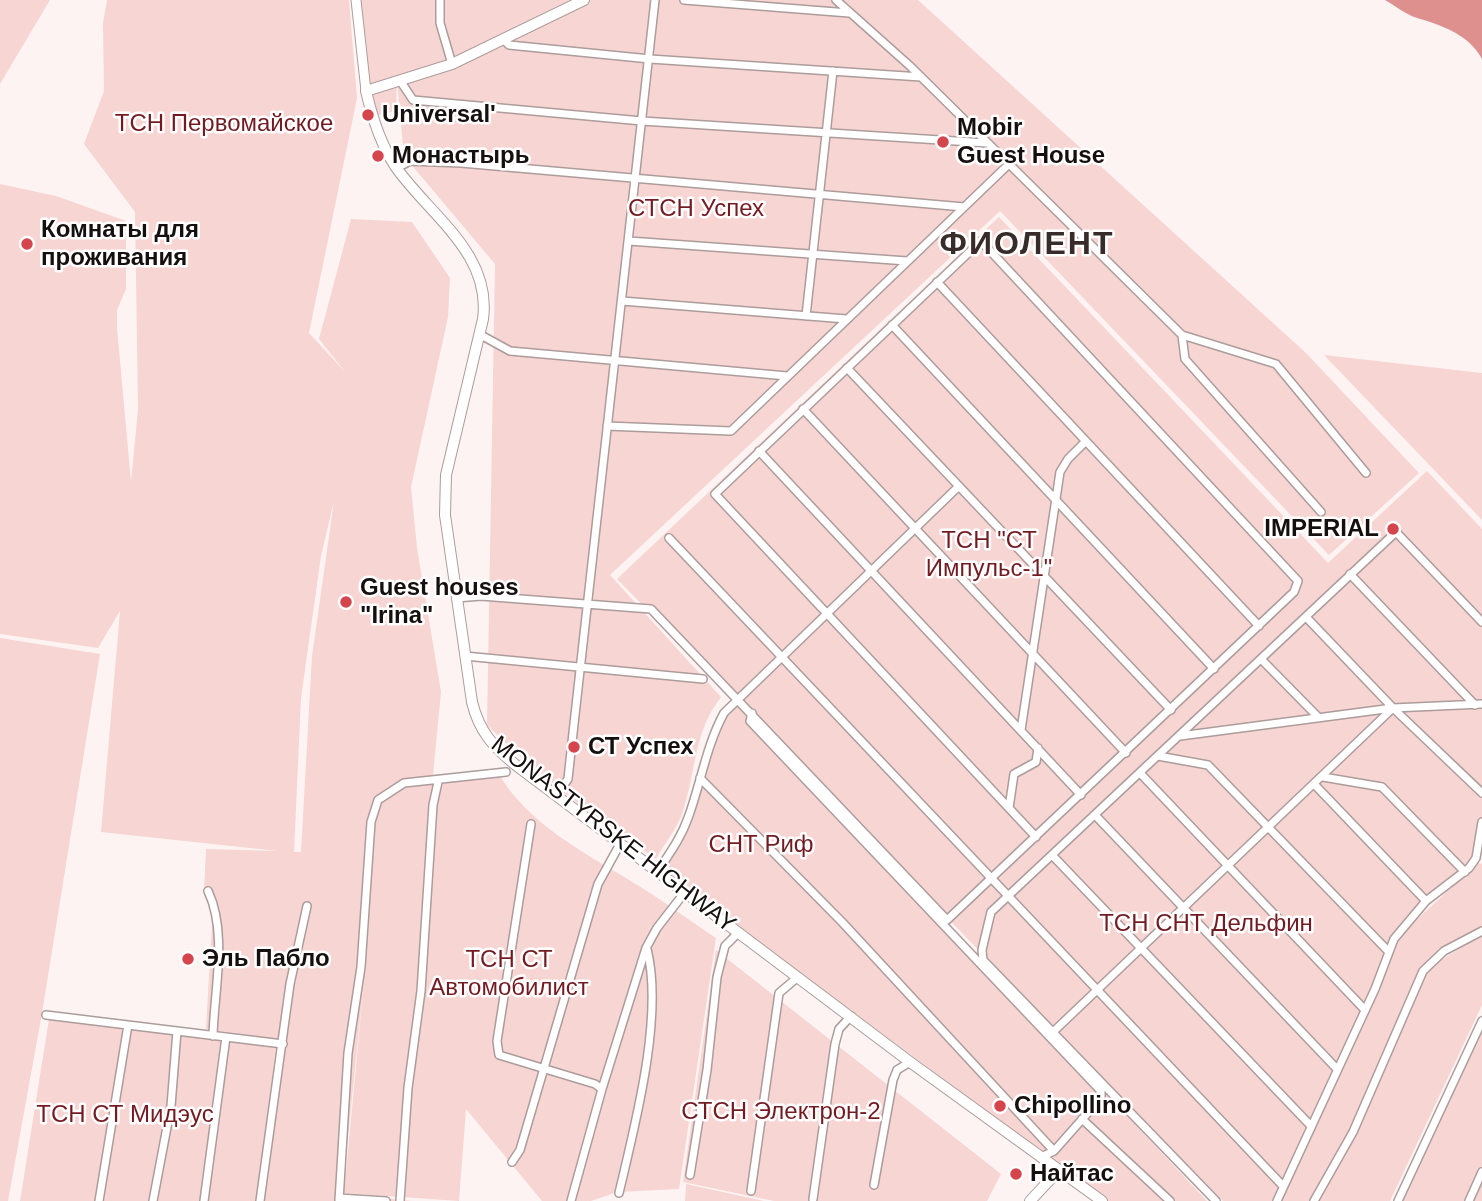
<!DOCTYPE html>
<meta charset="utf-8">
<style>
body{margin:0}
canvas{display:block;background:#fdf3f2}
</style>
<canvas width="1482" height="1201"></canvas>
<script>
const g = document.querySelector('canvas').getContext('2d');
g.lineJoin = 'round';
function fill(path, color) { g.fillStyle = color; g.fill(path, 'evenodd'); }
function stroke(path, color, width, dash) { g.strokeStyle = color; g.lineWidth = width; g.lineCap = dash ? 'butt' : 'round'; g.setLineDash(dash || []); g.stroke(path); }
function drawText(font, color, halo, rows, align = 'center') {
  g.font = font + ' Arial,sans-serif'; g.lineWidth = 5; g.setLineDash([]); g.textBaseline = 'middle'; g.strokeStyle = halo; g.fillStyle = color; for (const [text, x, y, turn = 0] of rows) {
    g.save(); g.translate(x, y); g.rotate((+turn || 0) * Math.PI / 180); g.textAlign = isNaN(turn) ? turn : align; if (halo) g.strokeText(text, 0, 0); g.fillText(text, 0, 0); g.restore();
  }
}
fill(new Path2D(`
 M 0,0 L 50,0 L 0,84 Z
 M 107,0 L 349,0 L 357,98 L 309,333 L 346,373 L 319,339 L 351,219 L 412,222 L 450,278 L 448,317 L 411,487 L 417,548 L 441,692 L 433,775 L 497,771 C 527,825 589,855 639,886 C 665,902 690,921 716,938 L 679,1189 L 617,1192 L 591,1201 L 542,1201 L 466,1109 L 459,1201 L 344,1193 L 365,972 L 342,1194 L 412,1201 L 258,1201 L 279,1039 L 206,1029 L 213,908 L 204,893 L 206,849 L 278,851 L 101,832 L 120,611 L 98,648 L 0,634 L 0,184 L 56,196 L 126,221 L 126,289 L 117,310 L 117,328 L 131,482 L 138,409 L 135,212 L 84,144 L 104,91 L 103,23 ZM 334,501 L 312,656 L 301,852 L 294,852 L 301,698 L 321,556 Z
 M 358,0 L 572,0 L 481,47 L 579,0 L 918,0 L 1306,353 L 1419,473 L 1329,555 L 1000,211 L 610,575 L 721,697 C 694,731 696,771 683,811 C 678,828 664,844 656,859 C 596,818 538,776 487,725 L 495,264 L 404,156 L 397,80 L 396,111 L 378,115 L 369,95 Z
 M 999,217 L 1328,563 L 1427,471 L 1482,529 L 1482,850 L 1465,872 L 1399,933 L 1272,1201 L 1223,1201 L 745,710 L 1207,1201 L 1108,1201 L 663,871 L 695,793 L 721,716 L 736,701 L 617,579 Z
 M 1324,355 L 1482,373 L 1482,520 Z
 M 0,638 L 100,654 L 42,1013 L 8,1201 L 0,1201 Z
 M 1478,863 L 1482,864 L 1482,929 L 1424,964 L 1347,1138 L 1309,1201 L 1281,1201 L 1400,935 Z
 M 1482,935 L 1482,1005 L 1390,1201 L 1318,1201 L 1354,1136 L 1426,969 Z
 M 716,950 L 1001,1174 L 987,1201 L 774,1201 L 683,1182 Z
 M 1482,1014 L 1482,1201 L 1398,1201 L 1407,1180 Z
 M 49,1019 L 276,1047 L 256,1201 L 20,1201 Z
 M 686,1184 L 764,1201 L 685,1201 Z`), '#f7d5d3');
fill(new Path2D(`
 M 1385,0 L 1482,0 L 1482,59 C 1468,33 1440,25 1414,17 C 1404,13 1394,5 1385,0 Z`), '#dd908d');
const minor = new Path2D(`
 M 440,0 L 440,23 L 452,64
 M 684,0 L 849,13
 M 836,0 L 910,66 L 1182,335 L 1276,364 L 1366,473
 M 504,40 L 509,45 L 650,59 L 921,77
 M 401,82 L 413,100 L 642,121 L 987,143
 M 397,168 L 410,161 L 461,163 L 964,207
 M 629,241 L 907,261
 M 937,282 L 1259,626
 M 622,301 L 846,319
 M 806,316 L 833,71
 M 892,325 L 1214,669
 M 479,334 L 510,351 L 787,376
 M 1182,335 L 1185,359 L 1321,512
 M 847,368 L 1171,710
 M 803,409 L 1126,753
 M 607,426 L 731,431 L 1009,164
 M 759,451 L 1081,795
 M 669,538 L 1283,1186
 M 1350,574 L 1475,705
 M 456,598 L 481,596 L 651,609 L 947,920 L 1294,592 L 1298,581 L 981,241 L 715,494 L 1036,837
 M 1306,617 L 1393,708 L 1482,793
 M 465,656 L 703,679
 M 1261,659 L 1318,717
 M 752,713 L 750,721 L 1101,1091 L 1101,1098 L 1054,1151 L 1041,1157
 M 1021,730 L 1060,472 L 1068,459 L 1086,441
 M 1180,736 L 1393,708 L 1482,704
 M 1158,756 L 1208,765 L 1388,951
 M 1140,773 L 1365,1010
 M 1323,777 L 1382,787 L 1465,872
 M 700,778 L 842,922 L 1054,1151
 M 1315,785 L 1426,901
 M 556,796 L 568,779 L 573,733 L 655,0
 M 1009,808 L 1014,774 L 1036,762 L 1038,748
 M 1095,815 L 1337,1069
 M 531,824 L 497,1041 L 499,1055 L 595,1084 L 602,1089 L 646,948 L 657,928 L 685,892
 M 1052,855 L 1311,1126
 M 658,871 C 669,854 681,838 688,818 C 701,783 706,746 724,713 L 959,486
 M 208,891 C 228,933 214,991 213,1036
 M 46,1015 L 283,1044
 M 1053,1032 L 1393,708
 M 1082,1119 L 1170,1201
 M 512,1162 L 520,1150 L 598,884 L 620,844
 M 690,1175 L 707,1070 L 717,977 L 725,946 L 739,932
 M 874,1185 L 893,1080 L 897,1070 L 910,1062
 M 751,1191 L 779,993 L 798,977
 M 619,1193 C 635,1125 664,1016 647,949
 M 339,1198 L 386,1201
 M 813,1199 L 835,1044 L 839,1029 L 851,1016
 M 99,1201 L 128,1025
 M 153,1201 L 171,1106 L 177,1031
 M 204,1201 L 226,1037
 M 260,1201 L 290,984 L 307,906
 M 339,1201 L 348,1053 L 361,967 L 371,822 L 378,800 L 404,783 L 506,772
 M 400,1201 L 408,1088 L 421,991 L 433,805 L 438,782
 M 571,1201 L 602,1089
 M 1216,1201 L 983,960 L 982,950 L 991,912 L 1396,532 L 1482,622
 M 1277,1201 L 1375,989 L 1394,939 L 1426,901 L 1469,868 L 1476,858 L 1482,822
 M 1314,1201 L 1353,1132 L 1423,971 L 1444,951 L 1482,931
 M 1398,1201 L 1482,1021
 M 1469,1201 L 1482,1172`);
const tertiary = new Path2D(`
 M 356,0 L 366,91`);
const secondary = new Path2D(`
 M 584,0 L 452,64 L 366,91 C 372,117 380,143 395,166 C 429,215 492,253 483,319 L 446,475 L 445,515 L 472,702 C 479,731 493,747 517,766 L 910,1062 L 1102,1201
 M 1030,1201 L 1059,1170`);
stroke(minor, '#ac9c9b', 10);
stroke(tertiary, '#ac9c9b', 11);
stroke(secondary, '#ac9c9b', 12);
stroke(minor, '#fff', 7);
stroke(tertiary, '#fff', 9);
stroke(secondary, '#fff', 10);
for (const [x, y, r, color] of [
 [368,115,7,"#d5454c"],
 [943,142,7,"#d5454c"],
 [378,156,7,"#d5454c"],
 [27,244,7,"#d5454c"],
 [1393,529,7,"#d5454c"],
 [346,602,7,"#d5454c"],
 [574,747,7,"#d5454c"],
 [188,959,7,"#d5454c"],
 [1000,1106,7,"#d5454c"],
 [1016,1174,7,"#d5454c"]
]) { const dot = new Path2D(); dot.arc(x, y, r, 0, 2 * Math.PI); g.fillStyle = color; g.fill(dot); stroke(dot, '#fff', 2.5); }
drawText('bold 24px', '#150f0f', '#fff', [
 ["Universal'",382,115],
 ["Mobir",957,128],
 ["Guest House",957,156],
 ["Монастырь",392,156],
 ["Комнаты для",41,230],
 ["проживания",41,258],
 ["IMPERIAL",1379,529,"right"],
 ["Guest houses",360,588],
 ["\"Irina\"",360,616],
 ["СТ Успех",588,747],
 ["Эль Пабло",202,959],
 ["Chipollino",1014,1106],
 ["Найтас",1030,1174]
], 'left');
drawText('24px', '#741a21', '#fff', [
 ["ТСН Первомайское",224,124],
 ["СТСН Успех",696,209],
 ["ТСН \"СТ",989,541],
 ["Импульс-1\"",989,569],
 ["СНТ Риф",761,845],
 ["ТСН СНТ Дельфин",1206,924],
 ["ТСН СТ",509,960],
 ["Автомобилист",509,988],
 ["СТСН Электрон-2",781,1112],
 ["ТСН СТ Мидэус",125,1115]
]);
drawText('24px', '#150f0f', '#fff', [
 ["MONASTYRSKE HIGHWAY",613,835,38]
]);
g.letterSpacing = '2px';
drawText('bold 32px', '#382c2b', '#fff', [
 ["ФИОЛЕНТ",1027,245]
]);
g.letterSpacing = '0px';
</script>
